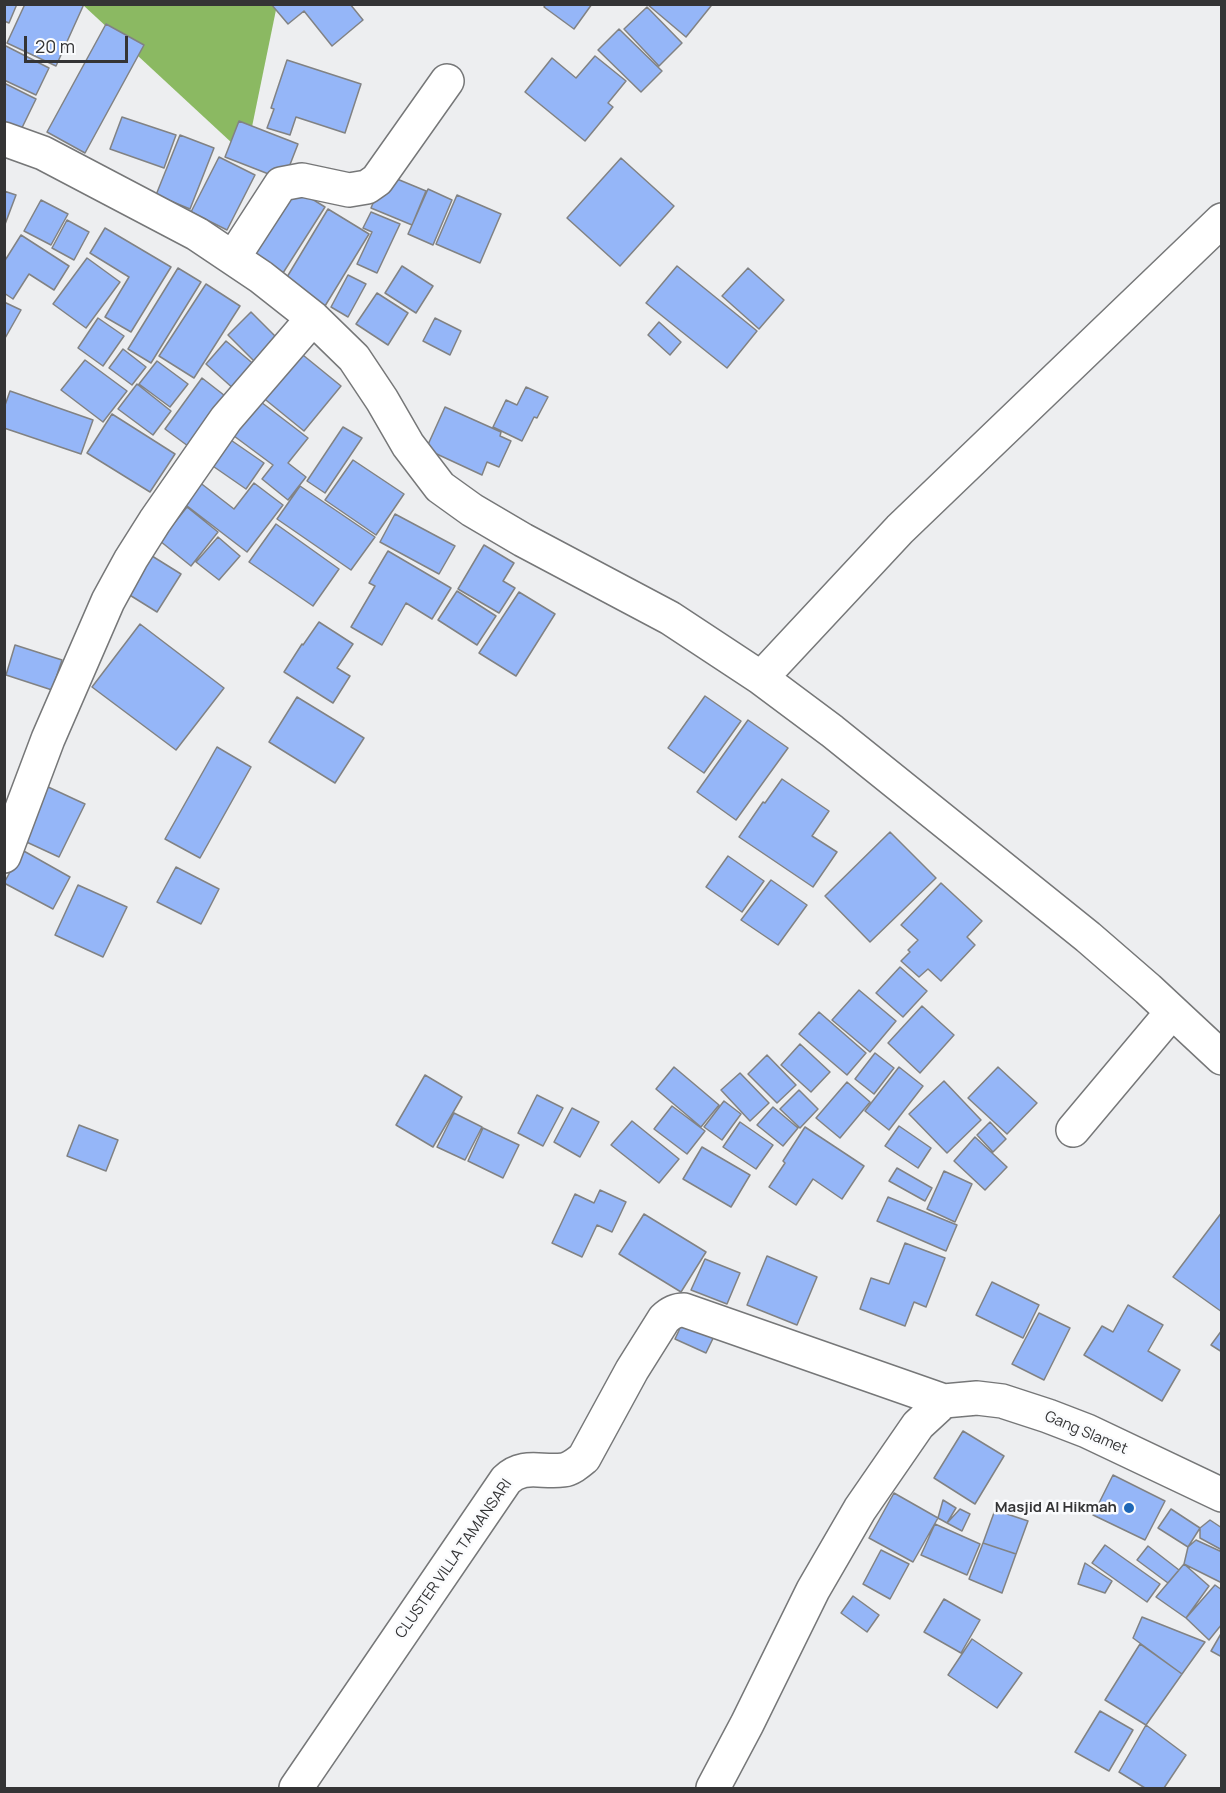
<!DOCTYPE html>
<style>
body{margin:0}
#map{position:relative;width:1226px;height:1793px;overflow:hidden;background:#edeef0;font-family:Manrope,sans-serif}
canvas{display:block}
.frame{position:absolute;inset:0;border:6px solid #343435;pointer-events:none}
.scale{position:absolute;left:24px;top:36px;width:104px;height:27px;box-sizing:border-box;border:3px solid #343435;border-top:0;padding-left:8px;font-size:18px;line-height:21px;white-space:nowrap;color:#343435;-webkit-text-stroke:4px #fafbfd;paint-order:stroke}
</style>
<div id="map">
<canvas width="1226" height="1793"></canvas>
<div class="frame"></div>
<div class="scale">20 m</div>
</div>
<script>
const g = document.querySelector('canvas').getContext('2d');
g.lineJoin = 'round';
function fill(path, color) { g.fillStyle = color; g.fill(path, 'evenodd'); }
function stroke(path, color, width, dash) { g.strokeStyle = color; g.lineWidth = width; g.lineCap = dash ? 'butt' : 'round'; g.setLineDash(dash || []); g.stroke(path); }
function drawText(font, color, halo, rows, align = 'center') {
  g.font = font + ' Manrope,sans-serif'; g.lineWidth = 5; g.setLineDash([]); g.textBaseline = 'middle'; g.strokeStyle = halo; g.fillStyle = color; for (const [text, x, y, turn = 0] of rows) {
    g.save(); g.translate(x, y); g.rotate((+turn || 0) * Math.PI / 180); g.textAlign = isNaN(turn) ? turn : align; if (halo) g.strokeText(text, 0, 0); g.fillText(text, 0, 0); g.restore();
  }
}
fill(new Path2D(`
 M 83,5 L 277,5 L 246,156 Z`), '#8bb962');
const building = new Path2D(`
 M 4,4 L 17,4 L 9,23 L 4,21 Z
 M 25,4 L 84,4 L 56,66 L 7,43 Z
 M 271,4 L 350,4 L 363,20 L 332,46 L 304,11 L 288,24 Z
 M 546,4 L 592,4 L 574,29 L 544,7 Z
 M 647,4 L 709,4 L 711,6 L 686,37 Z
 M 647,7 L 682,43 L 659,66 L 624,29 Z
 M 106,24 L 144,45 L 85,153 L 47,132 Z
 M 619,29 L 662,71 L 641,92 L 598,50 Z
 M 4,45 L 49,68 L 36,95 L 4,80 Z
 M 595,56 L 626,81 L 608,103 L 613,107 L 585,141 L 525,92 L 552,58 L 576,78 Z
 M 287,60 L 361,84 L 345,133 L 296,117 L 290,135 L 267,128 L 274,109 L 271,108 Z
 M 4,83 L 36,99 L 16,140 L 4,135 Z
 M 122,117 L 176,135 L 164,168 L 110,149 Z
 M 239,121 L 298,144 L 284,180 L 225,157 Z
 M 180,135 L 214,148 L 190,209 L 156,195 Z
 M 219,157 L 255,175 L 227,230 L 191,212 Z
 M 621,158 L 674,206 L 620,266 L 567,218 Z
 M 385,174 L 426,191 L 412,225 L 371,208 Z
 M 291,186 L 325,207 L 283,273 L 250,253 Z
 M 428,189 L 452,200 L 433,245 L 408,234 Z
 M 4,191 L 16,195 L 4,227 Z
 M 457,195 L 501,214 L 480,263 L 436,244 Z
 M 41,200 L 68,214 L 51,245 L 24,231 Z
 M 328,209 L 369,234 L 325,306 L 284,282 Z
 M 371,212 L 400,224 L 377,273 L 357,264 L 372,232 L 363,228 Z
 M 67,220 L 89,232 L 74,260 L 52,248 Z
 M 105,228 L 171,267 L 131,332 L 105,317 L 129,277 L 90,253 Z
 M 21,235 L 69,266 L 54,290 L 29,274 L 13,299 L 4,293 L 4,262 Z
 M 87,258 L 120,282 L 86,328 L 53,304 Z
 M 402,266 L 433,286 L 416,313 L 385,293 Z
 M 677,266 L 757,331 L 727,368 L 646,303 Z
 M 178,268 L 201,282 L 151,363 L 128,349 Z
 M 748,268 L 784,300 L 759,329 L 722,296 Z
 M 348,275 L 366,284 L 348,317 L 331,307 Z
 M 206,284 L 240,306 L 194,378 L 159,356 Z
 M 377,293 L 408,313 L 388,345 L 356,324 Z
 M 4,302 L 21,310 L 4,340 Z
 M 251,312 L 278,339 L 254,361 L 228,335 Z
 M 98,318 L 124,336 L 103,366 L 78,348 Z
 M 435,318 L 461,331 L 450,355 L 423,341 Z
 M 659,322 L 681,342 L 670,355 L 648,335 Z
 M 226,341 L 256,366 L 235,390 L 206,364 Z
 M 123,349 L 146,367 L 132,385 L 109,368 Z
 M 298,351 L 341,386 L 304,431 L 261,396 Z
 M 85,360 L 127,391 L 103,422 L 61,390 Z
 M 157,361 L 188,384 L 170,407 L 139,384 Z
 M 202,378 L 229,399 L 192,449 L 165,429 Z
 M 137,384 L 171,411 L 153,435 L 118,409 Z
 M 526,387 L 548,397 L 537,418 L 534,417 L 522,441 L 493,427 L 506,400 L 517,405 Z
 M 10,391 L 93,420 L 81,454 L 4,428 L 4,408 Z
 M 257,399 L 308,438 L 288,463 L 306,477 L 288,500 L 262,479 L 273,465 L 230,433 Z
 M 445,407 L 501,432 L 500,436 L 511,441 L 499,467 L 487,462 L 482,475 L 426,449 Z
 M 112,414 L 175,454 L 150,492 L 87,453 Z
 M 343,427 L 362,438 L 325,493 L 307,481 Z
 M 225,436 L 264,463 L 246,489 L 207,462 Z
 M 353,460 L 404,494 L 376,535 L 325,500 Z
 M 194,478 L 234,509 L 254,483 L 283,505 L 247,552 L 178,499 Z
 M 300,486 L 375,537 L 351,570 L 277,519 Z
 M 187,507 L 218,532 L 191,566 L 160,541 Z
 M 395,514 L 455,546 L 439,574 L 380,542 Z
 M 276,524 L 339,569 L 313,606 L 249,562 Z
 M 218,537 L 240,556 L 219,580 L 196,562 Z
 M 484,545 L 514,563 L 503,581 L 515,588 L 499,613 L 458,589 Z
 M 144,551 L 181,574 L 157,612 L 120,589 Z
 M 388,551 L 451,588 L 432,619 L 406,603 L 382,645 L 351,627 L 375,586 L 369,583 Z
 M 457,591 L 496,616 L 477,645 L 438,620 Z
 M 519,592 L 555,614 L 516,676 L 479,653 Z
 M 319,622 L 353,644 L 337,668 L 350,676 L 333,703 L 284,672 L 302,644 L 303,645 Z
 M 140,624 L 224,688 L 176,750 L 92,687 Z
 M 15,645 L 62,660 L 52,690 L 6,675 Z
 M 705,696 L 741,721 L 704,773 L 668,748 Z
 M 297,697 L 364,738 L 335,783 L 269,742 Z
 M 748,720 L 788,748 L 736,820 L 697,792 Z
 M 217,747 L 251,767 L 200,858 L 165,839 Z
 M 782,779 L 829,811 L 812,836 L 837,852 L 813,887 L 739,837 L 763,802 L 765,803 Z
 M 46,786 L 85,804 L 59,857 L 20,839 Z
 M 890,832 L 936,878 L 870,942 L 825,896 Z
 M 22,850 L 70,877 L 53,909 L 4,883 Z
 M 728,856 L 764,881 L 742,912 L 706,887 Z
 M 176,867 L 219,889 L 201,924 L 157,902 Z
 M 771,880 L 807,905 L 778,945 L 741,920 Z
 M 941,883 L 982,921 L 967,937 L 975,945 L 941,981 L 928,969 L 919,977 L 901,961 L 910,952 L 908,950 L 918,940 L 901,925 Z
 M 78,885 L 127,907 L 103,957 L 55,935 Z
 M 900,967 L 927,991 L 903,1017 L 876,993 Z
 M 859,990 L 896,1021 L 870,1052 L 832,1020 Z
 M 922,1006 L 954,1035 L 920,1073 L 888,1043 Z
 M 819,1012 L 866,1053 L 847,1075 L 799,1034 Z
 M 800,1044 L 830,1072 L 811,1092 L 781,1065 Z
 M 875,1053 L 894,1068 L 874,1094 L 855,1079 Z
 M 767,1055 L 796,1085 L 777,1103 L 748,1074 Z
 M 674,1067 L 719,1105 L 701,1127 L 656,1089 Z
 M 899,1067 L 923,1086 L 889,1130 L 865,1111 Z
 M 998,1067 L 1037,1103 L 1007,1134 L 968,1098 Z
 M 740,1073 L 769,1103 L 750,1121 L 721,1090 Z
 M 425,1075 L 462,1097 L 433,1147 L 396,1125 Z
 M 944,1081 L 981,1120 L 947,1153 L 909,1114 Z
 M 847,1082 L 870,1102 L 840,1138 L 816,1118 Z
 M 799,1090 L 818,1109 L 800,1128 L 780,1109 Z
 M 537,1095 L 563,1108 L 543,1146 L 518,1133 Z
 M 724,1101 L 741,1114 L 722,1140 L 704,1127 Z
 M 672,1106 L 705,1131 L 687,1154 L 654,1129 Z
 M 773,1107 L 798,1128 L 783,1146 L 757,1125 Z
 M 572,1108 L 599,1122 L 580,1157 L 554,1142 Z
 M 454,1113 L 482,1127 L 465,1160 L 437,1147 Z
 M 632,1121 L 679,1159 L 659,1183 L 611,1145 Z
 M 740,1122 L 773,1145 L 756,1169 L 723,1147 Z
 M 990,1122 L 1006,1139 L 993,1152 L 977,1135 Z
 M 79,1125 L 118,1140 L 106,1171 L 67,1156 Z
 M 899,1126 L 931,1148 L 918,1168 L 885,1146 Z
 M 805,1127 L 864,1166 L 842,1199 L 813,1179 L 796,1205 L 769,1187 L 785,1163 L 783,1161 Z
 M 483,1128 L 519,1145 L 503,1178 L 468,1161 Z
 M 975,1137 L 1007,1167 L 985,1190 L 954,1161 Z
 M 702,1147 L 750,1175 L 731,1207 L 683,1179 Z
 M 897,1168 L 932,1188 L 925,1201 L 889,1181 Z
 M 944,1171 L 972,1184 L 955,1222 L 927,1209 Z
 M 600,1190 L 626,1202 L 612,1232 L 597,1225 L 582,1257 L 552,1243 L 575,1194 L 594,1203 Z
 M 888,1197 L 957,1225 L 946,1251 L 877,1221 Z
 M 1222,1212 L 1222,1312 L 1173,1277 Z
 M 644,1214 L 706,1252 L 681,1292 L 619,1254 Z
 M 905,1243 L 945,1258 L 926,1307 L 914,1302 L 905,1326 L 860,1309 L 871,1278 L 889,1284 Z
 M 767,1256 L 817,1277 L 797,1325 L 747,1305 Z
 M 705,1259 L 740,1273 L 727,1304 L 691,1290 Z
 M 992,1282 L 1039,1305 L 1023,1338 L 976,1315 Z
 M 1128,1305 L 1163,1325 L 1148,1351 L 1180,1370 L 1162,1401 L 1084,1355 L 1102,1326 L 1113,1332 Z
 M 1039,1313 L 1070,1328 L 1044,1380 L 1012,1364 Z
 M 686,1315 L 717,1330 L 706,1353 L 675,1339 Z
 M 1222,1330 L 1222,1352 L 1211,1345 Z
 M 963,1431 L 1004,1456 L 975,1504 L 934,1478 Z
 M 1113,1475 L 1165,1501 L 1145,1540 L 1093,1515 Z
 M 894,1493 L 938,1518 L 913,1562 L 869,1538 Z
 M 943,1500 L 956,1508 L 947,1523 L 938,1518 Z
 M 960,1509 L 970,1514 L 962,1531 L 947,1523 Z
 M 1171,1509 L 1200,1528 L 1188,1547 L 1158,1528 Z
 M 995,1510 L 1028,1521 L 1016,1554 L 983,1543 Z
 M 1210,1520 L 1222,1528 L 1222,1550 L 1200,1538 L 1200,1528 Z
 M 935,1524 L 980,1544 L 967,1575 L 921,1555 Z
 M 1196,1540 L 1222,1552 L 1222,1583 L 1184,1564 L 1188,1547 Z
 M 983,1543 L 1016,1554 L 1002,1593 L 969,1579 Z
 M 1105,1545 L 1160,1584 L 1147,1602 L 1092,1563 Z
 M 1148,1546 L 1179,1570 L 1168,1583 L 1137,1560 Z
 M 881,1550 L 909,1564 L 890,1599 L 863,1584 Z
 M 1085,1563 L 1112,1581 L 1105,1593 L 1078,1584 Z
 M 1184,1564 L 1209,1586 L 1186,1618 L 1156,1597 Z
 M 1215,1585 L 1222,1590 L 1222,1624 L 1209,1640 L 1186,1618 Z
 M 853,1596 L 879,1615 L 867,1632 L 841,1613 Z
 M 944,1599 L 980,1620 L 961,1653 L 924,1632 Z
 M 1142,1617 L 1205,1642 L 1182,1674 L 1133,1638 Z
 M 1222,1632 L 1222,1657 L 1211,1651 Z
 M 972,1639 L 1022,1673 L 997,1708 L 948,1675 Z
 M 1140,1644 L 1182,1674 L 1146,1725 L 1105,1700 Z
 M 1100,1711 L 1133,1730 L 1109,1771 L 1075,1752 Z
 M 1146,1725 L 1186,1755 L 1164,1788 L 1145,1788 L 1119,1772 Z`);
fill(building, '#95b6f8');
stroke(building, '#818283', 1.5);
const minor = new Path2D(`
 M 4,139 L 43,153 L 197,234 L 261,277 L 313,318 L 354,358 L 382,400 L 408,445 L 440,487 L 472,510 L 523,540 L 670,618 L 761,678 L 832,731 L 1088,937 L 1148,989 L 1222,1058
 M 233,258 L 281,184 L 302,180 L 349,190 L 367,187 L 377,180 L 447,81
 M 761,678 L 900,529 L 1222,220
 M 4,856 L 48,739 L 108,601 L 131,559 L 155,521 L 226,419 L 313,318
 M 1073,1130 L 1172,1012
 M 296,1788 L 506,1480 C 523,1463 542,1473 563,1470 C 571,1469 578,1463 584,1458 L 632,1370 L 664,1319 C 670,1313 675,1310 684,1310 L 944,1401 L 977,1398 L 1002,1401 L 1048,1416 L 1087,1431 L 1222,1495
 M 713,1788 L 747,1724 L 813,1590 L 860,1509 L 918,1425 L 944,1401`);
stroke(minor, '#767778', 36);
stroke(minor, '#fff', 33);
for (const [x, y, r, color] of [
 [1129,1508,6,"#1e67b7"]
]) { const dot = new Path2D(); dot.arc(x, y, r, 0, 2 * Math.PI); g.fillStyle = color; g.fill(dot); stroke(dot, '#fafbfd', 2); }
drawText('15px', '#343435', '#fafbfd', [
 ["Gang Slamet",1086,1433,23],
 ["CLUSTER VILLA TAMANSARI",454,1559,-55]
]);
drawText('bold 15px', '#343435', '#fafbfd', [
 ["Masjid Al Hikmah",1117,1508]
], 'right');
</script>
